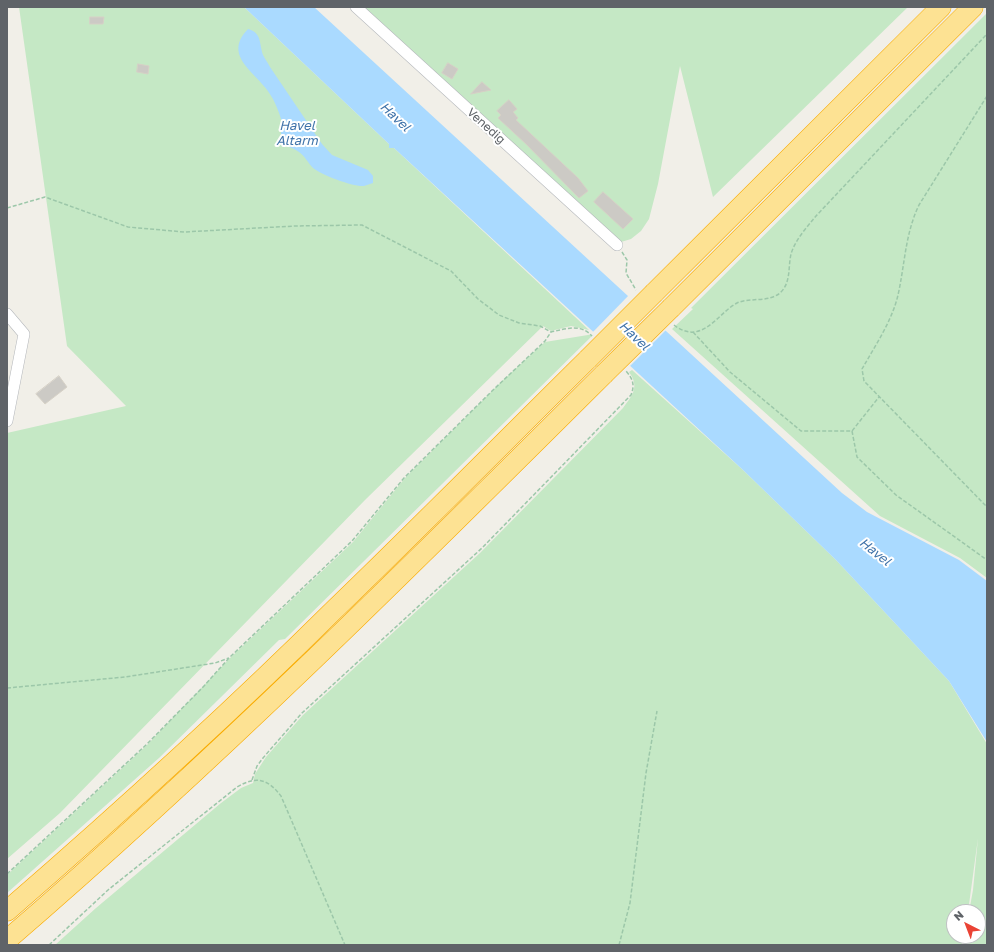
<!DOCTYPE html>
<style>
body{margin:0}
#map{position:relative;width:994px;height:952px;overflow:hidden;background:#f1efe8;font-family:"Golos Text",sans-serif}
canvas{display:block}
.frame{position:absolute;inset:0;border:8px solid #5f6368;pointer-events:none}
.north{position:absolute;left:946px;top:904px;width:40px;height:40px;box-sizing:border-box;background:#fff;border:1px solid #bfc1c3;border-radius:50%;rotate:318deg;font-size:11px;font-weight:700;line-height:16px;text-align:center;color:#5f6368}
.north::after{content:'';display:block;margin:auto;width:14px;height:18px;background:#ea4335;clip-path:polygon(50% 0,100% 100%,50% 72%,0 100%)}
</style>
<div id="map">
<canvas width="994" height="952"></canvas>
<div class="frame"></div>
<div class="north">N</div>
</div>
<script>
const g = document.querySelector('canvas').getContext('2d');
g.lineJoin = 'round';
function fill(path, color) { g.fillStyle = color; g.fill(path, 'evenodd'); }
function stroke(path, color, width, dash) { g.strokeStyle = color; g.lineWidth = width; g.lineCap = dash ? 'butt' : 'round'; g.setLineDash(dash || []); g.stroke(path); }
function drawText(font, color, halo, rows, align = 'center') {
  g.font = font + ' "Golos Text",sans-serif'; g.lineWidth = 4; g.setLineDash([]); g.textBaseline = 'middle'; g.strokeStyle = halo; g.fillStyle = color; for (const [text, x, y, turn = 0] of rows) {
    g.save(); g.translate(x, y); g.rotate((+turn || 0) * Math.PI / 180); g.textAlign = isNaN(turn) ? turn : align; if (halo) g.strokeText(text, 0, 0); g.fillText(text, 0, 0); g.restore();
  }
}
fill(new Path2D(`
 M 19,7 L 244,7 L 389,144 L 389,148 L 394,148 L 589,330 L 571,326 L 551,331 L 543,326 L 365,500 L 60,813 L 7,859 L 7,433 L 126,406 L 67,346 Z
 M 360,7 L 908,7 L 713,197 L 680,66 L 658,184 L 649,219 L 641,231 L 631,239 L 621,242 Z
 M 987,13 L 987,578 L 960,558 L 880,516 L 672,329 L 693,309 L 691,308 Z
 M 594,334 L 285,639 L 279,640 L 159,758 L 7,893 L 7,875 L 147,745 L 229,659 L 353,542 L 405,478 L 502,381 L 545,342 Z
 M 632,370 L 743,470 L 836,560 L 949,681 L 987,744 L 987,945 L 963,945 L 965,936 L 978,936 L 978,912 L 969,912 L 973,890 L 978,838 L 968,912 L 954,912 L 954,936 L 963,936 L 962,945 L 55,945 L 96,908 L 221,803 L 241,788 L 253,783 L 255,774 L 266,757 L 303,715 L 480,553 L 623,408 C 632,396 640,387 629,372 Z`), '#c5e8c5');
fill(new Path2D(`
 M 244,7 L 314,7 L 842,493 L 867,512 L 959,560 L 987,581 L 987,742 L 949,681 L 836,560 L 743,470 L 394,148 L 389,148 L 389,144 Z
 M 248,29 C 262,33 259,43 263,55 C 265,59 268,63 270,67 L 322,144 L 332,155 L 368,170 L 373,176 L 373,183 C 370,184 367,185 364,186 C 353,187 322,175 313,168 C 308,163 305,156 299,152 C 293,147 286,148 282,140 C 280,133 282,125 281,119 C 279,112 276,105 273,99 C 261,74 220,58 248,29 Z`), '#aadaff');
fill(new Path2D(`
 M 630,294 L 667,329 L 628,368 L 591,334 Z`), '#f1efe8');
const building = new Path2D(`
 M 90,17 L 104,17 L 103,24 L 90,24 Z
 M 448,63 L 458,69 L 452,79 L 442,73 Z
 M 138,64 L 149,66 L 148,74 L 137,72 Z
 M 482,82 L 491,90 L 471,94 Z
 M 509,100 L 517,109 L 513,112 L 518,118 L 516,120 L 578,178 L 588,191 L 579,198 L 526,144 L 498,118 L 501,115 L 497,111 Z
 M 603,192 L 633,219 L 623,229 L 594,202 Z
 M 59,376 L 67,387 L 45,404 L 36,394 Z`);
fill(building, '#cccac5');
stroke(building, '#d6d1c6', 1);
const minor = new Path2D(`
 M 356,7 L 617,245
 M 7,314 L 24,334 L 7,421`);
const motorway = new Path2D(`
 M 654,293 L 941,7
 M 671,308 L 973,7
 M 7,911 C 120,813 230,713 336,608 C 421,526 504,442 588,359
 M 7,940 C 215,761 409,568 604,374`);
stroke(minor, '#b5b8bc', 12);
stroke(motorway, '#f9ab00', 21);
stroke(new Path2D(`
 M 987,96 L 919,205 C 905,234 905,264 898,295 C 892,321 875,346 862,369 L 864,381 L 987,507
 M 7,208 L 45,197 L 128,227 L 184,232 L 295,226 L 362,225 L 451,271 L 478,299 L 499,315 L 519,323 L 540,326 L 551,332
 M 622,252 L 627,260 L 626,273 L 636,290
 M 674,325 C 679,329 687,333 694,332 C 711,330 722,311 737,303 C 750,297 770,303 781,292 C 791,282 788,267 791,254 C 795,240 807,227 816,216 L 987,34
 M 693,332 L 730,372 L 801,431 L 852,431 L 879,397
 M 852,431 L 857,457 L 896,495 L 987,560
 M 7,688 L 125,677 L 215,663 L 229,658
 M 252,780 L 257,766 L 263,758 L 302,713 L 482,548 L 631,395 C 635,385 633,379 626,371
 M 7,874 L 147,744 L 204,686 L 229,658 L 352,541 L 404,478 L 492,391 L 545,341 L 551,332 C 566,329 580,323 592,336
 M 49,945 L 108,890 L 237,787 C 256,776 267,778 281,796 L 345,945
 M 619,945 L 630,903 L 646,773 L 657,711`), '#9cc7a9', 1.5, [4, 2]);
stroke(minor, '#fff', 11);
stroke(motorway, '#fde293', 20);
const motorwayBridge = new Path2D(`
 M 588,359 L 654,293
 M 604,374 L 671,308`);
stroke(motorwayBridge, '#f9ab00', 21, []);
stroke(motorwayBridge, '#fde293', 20);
drawText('12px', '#5f6368', '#fff', [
 ["Venedig",486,126,42]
]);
drawText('italic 13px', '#4174aa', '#fff', [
 ["Havel",395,117,43],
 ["Havel",297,126],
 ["Altarm",297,141],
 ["Havel",634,336,43],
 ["Havel",875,552,38]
]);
</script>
